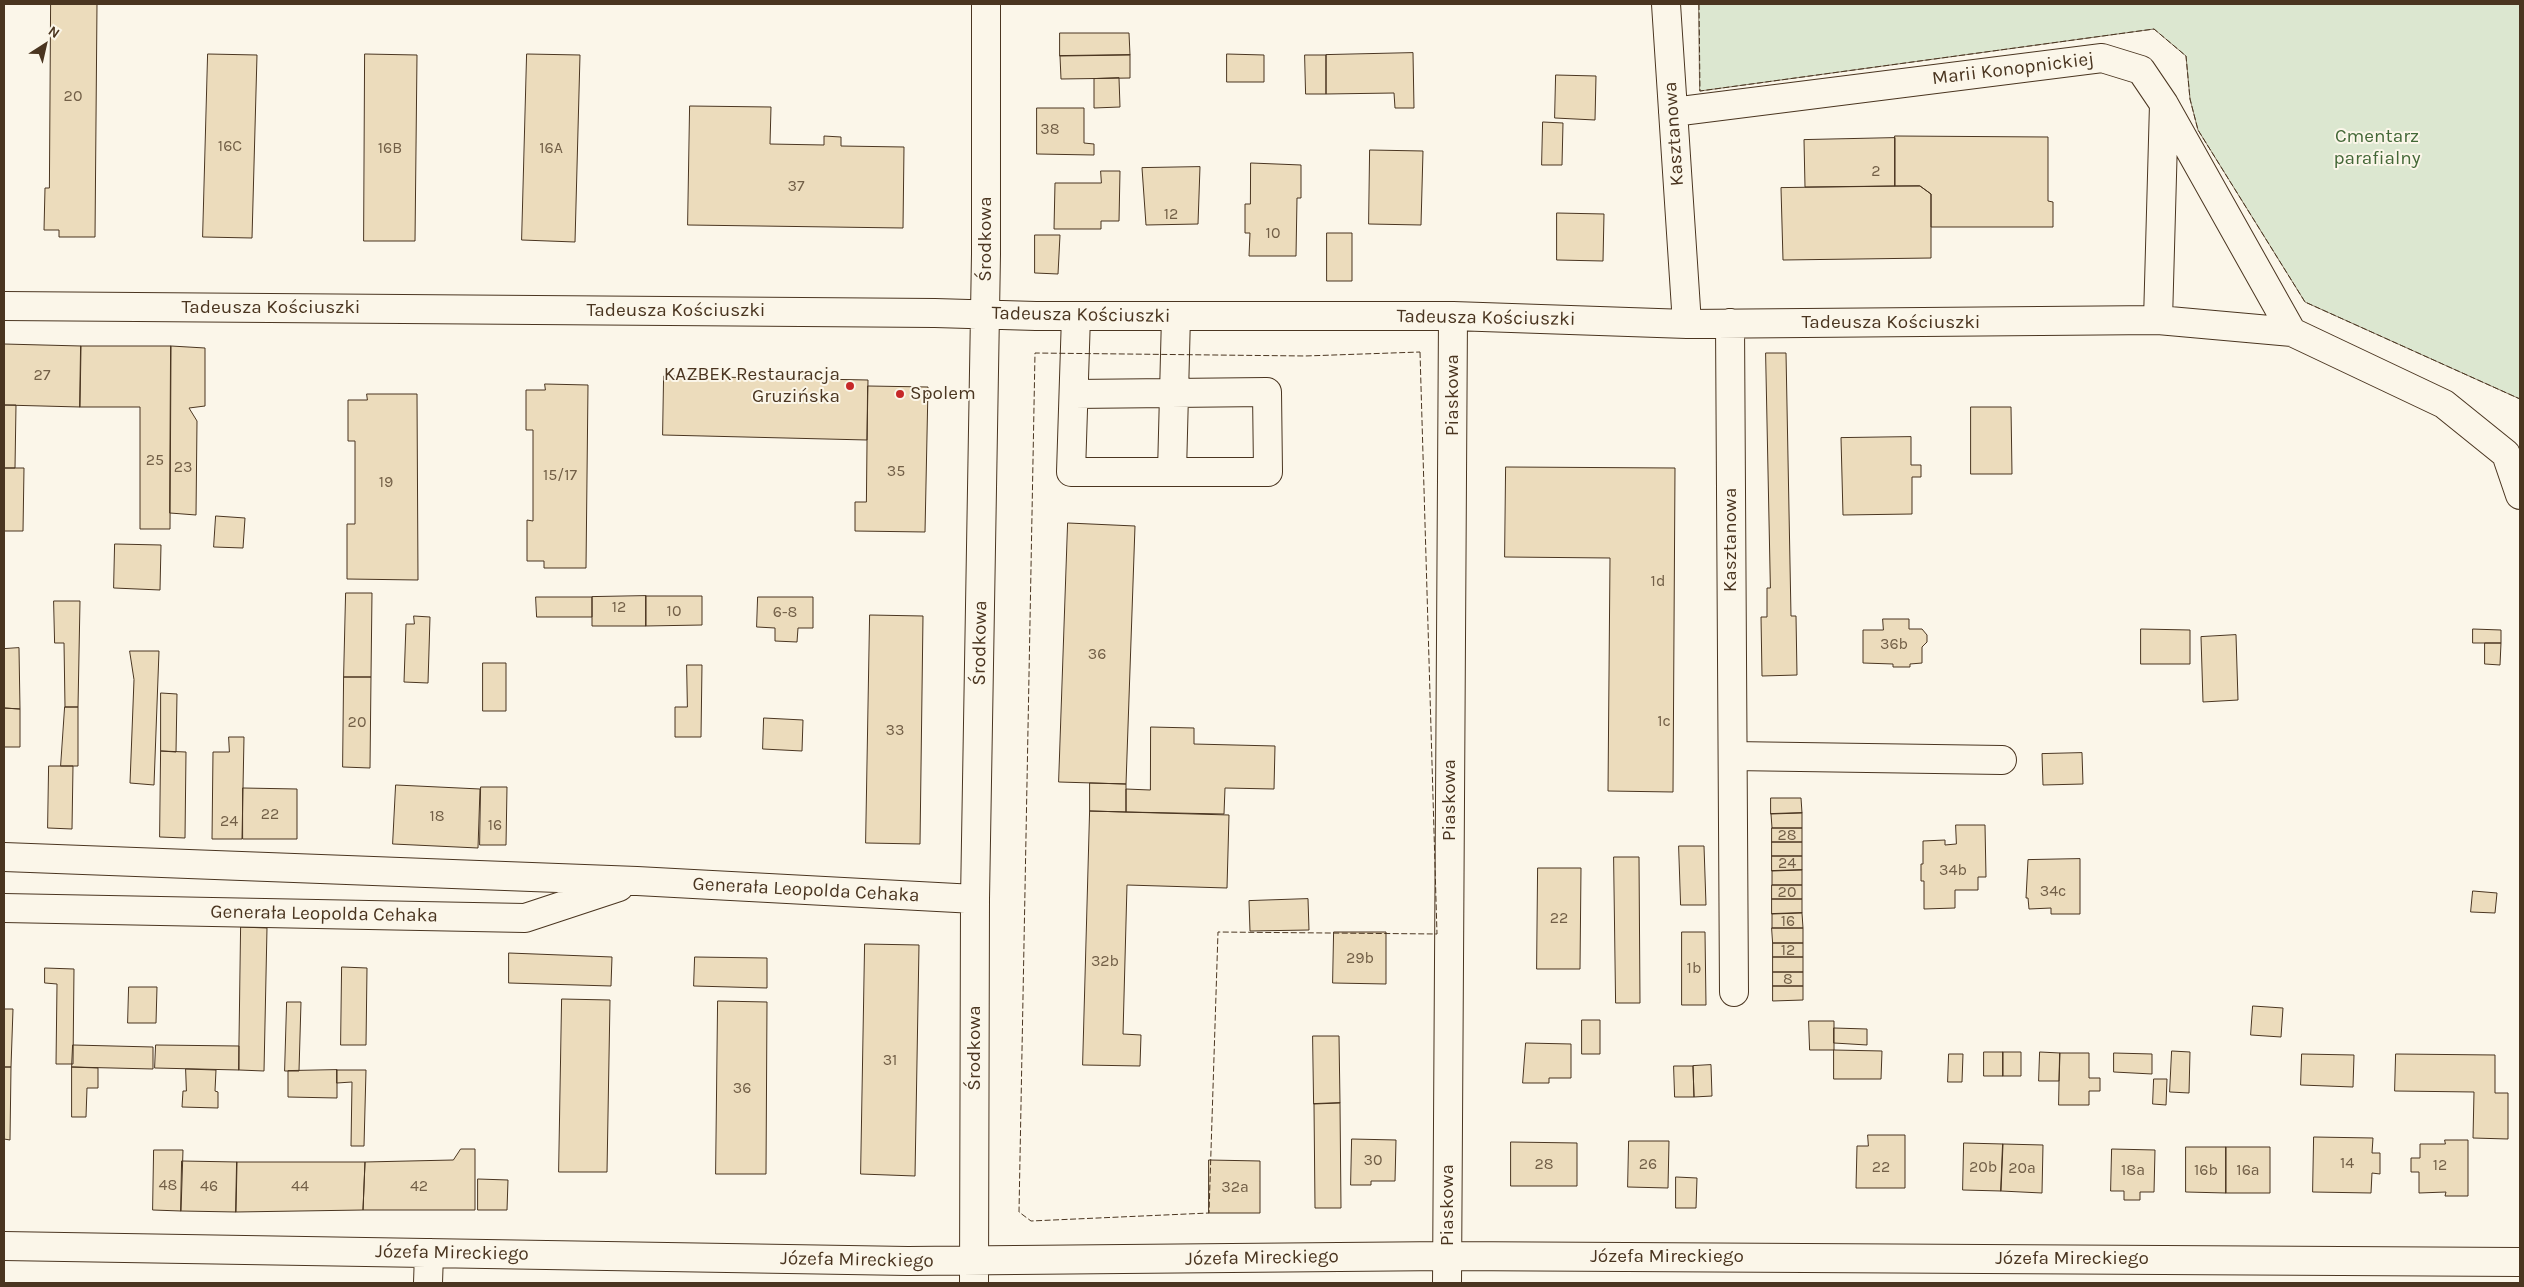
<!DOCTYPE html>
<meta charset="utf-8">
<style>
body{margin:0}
#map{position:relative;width:2524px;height:1287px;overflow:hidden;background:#fbf6e9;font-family:Karla,sans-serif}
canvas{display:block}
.frame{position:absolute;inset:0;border:5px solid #4a3520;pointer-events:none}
.north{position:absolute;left:20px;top:20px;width:50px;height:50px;-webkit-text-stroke:4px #fbf6e9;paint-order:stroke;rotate:35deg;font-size:14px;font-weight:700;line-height:20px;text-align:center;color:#4a3520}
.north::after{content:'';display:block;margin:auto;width:18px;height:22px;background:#4a3520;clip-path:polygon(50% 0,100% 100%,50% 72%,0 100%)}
</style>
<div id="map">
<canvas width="2524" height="1287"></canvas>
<div class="frame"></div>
<div class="north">N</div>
</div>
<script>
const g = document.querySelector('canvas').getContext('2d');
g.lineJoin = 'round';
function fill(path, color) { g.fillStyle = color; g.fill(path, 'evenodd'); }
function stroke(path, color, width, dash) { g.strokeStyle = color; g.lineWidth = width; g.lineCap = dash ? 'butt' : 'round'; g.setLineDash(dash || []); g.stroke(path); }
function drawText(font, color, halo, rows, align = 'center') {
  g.font = font + ' Karla,sans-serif'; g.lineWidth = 4; g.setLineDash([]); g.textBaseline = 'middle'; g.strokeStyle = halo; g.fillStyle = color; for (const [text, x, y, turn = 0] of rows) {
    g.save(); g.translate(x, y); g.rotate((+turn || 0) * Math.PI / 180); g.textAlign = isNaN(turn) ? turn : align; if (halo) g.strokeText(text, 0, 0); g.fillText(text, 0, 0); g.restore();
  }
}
const green = new Path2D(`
 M 1699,4 L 2520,4 L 2520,399 L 2305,302 L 2198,130 L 2190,99 L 2186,56 L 2154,29 L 1700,91 Z`);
fill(green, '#dce7d0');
stroke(green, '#887966', 1);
const building = new Path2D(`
 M 51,4 L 97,4 L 95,237 L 59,237 L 59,230 L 44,230 L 45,188 L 49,188 Z
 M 1060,33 L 1129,33 L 1130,55 L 1060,56 Z
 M 1413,53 L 1414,108 L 1395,108 L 1394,93 L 1326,94 L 1326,55 Z
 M 208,54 L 257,55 L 252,238 L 203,237 Z
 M 365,54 L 417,55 L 415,241 L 364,241 Z
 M 527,54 L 580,55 L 575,242 L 522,240 Z
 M 1227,54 L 1264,55 L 1264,82 L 1227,82 Z
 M 1130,55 L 1130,78 L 1061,79 L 1060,56 Z
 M 1305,55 L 1326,55 L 1326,94 L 1306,94 Z
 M 1556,75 L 1596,76 L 1595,120 L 1555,118 Z
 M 1119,78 L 1120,107 L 1094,108 L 1094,79 Z
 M 690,106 L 771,107 L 770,144 L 824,145 L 824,136 L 841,137 L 841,146 L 904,147 L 903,228 L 688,225 Z
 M 1037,108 L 1084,108 L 1084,143 L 1094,144 L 1094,155 L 1037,154 Z
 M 1543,122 L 1563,123 L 1562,165 L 1542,165 Z
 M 1895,136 L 2048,137 L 2048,201 L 2053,202 L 2053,227 L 1931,227 L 1931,194 L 1920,186 L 1895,186 Z
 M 1895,138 L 1895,186 L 1805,187 L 1804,140 Z
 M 1370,150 L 1423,151 L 1421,225 L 1369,224 Z
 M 1251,163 L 1301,165 L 1301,198 L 1297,198 L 1296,256 L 1249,256 L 1250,233 L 1245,233 L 1245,204 L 1250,204 Z
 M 1200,167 L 1198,224 L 1146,225 L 1142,168 Z
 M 1101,171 L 1120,171 L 1119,221 L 1101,221 L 1101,229 L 1054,229 L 1055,183 L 1101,183 Z
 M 1920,186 L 1931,194 L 1931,258 L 1783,260 L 1781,188 Z
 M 1557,213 L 1604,214 L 1603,261 L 1557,260 Z
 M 1327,233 L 1352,233 L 1352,281 L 1327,281 Z
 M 1035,235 L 1060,235 L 1058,274 L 1035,273 Z
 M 4,344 L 81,346 L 80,407 L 4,405 Z
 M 81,346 L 171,346 L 170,529 L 140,529 L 140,407 L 80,407 Z
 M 171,346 L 205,348 L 205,406 L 189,408 L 197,421 L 196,515 L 170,513 Z
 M 1766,353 L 1786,353 L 1791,616 L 1796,616 L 1797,675 L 1762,676 L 1761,617 L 1767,617 L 1767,588 L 1770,588 Z
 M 664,376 L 868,380 L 867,440 L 663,435 Z
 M 545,384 L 588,385 L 586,568 L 544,568 L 544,561 L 527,561 L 527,520 L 533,521 L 533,430 L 526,430 L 526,390 L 545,390 Z
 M 868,386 L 928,387 L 925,532 L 855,531 L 855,502 L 866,502 Z
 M 367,394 L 417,394 L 418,580 L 347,579 L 347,524 L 355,524 L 355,441 L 348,441 L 348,400 L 367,400 Z
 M 4,405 L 16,405 L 15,468 L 4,468 Z
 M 1971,407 L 2011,407 L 2012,474 L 1971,474 Z
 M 1911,437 L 1911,465 L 1921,465 L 1921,477 L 1912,477 L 1912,514 L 1843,515 L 1841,438 Z
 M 1506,467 L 1675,468 L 1673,792 L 1608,791 L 1610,558 L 1505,557 Z
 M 4,468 L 24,468 L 23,531 L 4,531 Z
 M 216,516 L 245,518 L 243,548 L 214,547 Z
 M 1068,523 L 1135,526 L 1126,784 L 1059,782 Z
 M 115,544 L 161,545 L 160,590 L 114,588 Z
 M 346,593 L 372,593 L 371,677 L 344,677 Z
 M 646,596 L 702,596 L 702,625 L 646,626 Z
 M 646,596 L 646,626 L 592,626 L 592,597 Z
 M 536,597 L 592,597 L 592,617 L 537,617 Z
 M 758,597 L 813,597 L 813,628 L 798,628 L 797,642 L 775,641 L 775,628 L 757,627 Z
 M 54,601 L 80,601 L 78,707 L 65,707 L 64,643 L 55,643 Z
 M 870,615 L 923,616 L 920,844 L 866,843 Z
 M 414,616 L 430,617 L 428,683 L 404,682 L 406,624 L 414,624 Z
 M 1883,619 L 1909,619 L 1909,629 L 1922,629 L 1927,635 L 1927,642 L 1922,647 L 1922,663 L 1910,664 L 1910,667 L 1893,667 L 1893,664 L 1863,663 L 1863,630 L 1883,630 Z
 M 2141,629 L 2190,630 L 2190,664 L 2141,664 Z
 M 2473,629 L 2501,630 L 2501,643 L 2473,643 Z
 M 2236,635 L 2238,700 L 2203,702 L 2201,637 Z
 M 2485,643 L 2501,643 L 2500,665 L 2485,664 Z
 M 19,648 L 20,709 L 4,708 L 4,649 Z
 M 130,651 L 159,651 L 154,785 L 130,783 L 134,680 Z
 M 483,663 L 506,663 L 506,711 L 483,711 Z
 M 687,665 L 702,665 L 701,737 L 675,737 L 675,707 L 687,707 Z
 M 344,677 L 371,677 L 370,768 L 343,767 Z
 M 161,693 L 177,694 L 176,752 L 161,751 Z
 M 65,707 L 78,707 L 78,766 L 61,766 Z
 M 4,708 L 20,709 L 20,747 L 4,747 Z
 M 764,718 L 803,720 L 802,751 L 763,749 Z
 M 1151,727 L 1194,728 L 1194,744 L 1275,746 L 1274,789 L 1225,788 L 1224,814 L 1126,812 L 1126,789 L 1150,790 Z
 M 229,737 L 244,737 L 242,839 L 212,839 L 213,752 L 229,752 Z
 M 161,751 L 186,752 L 185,838 L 160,837 Z
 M 2082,753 L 2083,784 L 2043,785 L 2042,754 Z
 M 49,766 L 73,766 L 72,829 L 48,828 Z
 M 1090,783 L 1126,784 L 1126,812 L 1090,811 Z
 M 396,785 L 480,789 L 478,848 L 393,844 Z
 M 481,787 L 507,787 L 506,845 L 480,845 Z
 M 243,788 L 297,789 L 297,839 L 243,839 Z
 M 1771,798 L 1801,798 L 1802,813 L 1771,814 Z
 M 1090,811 L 1229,815 L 1227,888 L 1127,885 L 1123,1034 L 1141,1035 L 1140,1066 L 1083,1065 Z
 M 1802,813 L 1802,828 L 1772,828 L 1771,814 Z
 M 1956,825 L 1985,825 L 1986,877 L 1978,877 L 1978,890 L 1955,890 L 1955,908 L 1924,909 L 1924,881 L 1921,881 L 1921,864 L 1923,864 L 1923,841 L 1945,840 L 1945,845 L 1956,844 Z
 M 1772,828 L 1802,828 L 1802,842 L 1772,842 Z
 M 1772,842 L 1802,842 L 1802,856 L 1772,856 Z
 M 1679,846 L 1704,846 L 1706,905 L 1681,905 Z
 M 1772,856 L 1802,856 L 1802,870 L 1772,871 Z
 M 1614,857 L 1639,857 L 1640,1003 L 1616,1003 Z
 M 2080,859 L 2080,914 L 2051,914 L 2051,908 L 2029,909 L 2028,898 L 2026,898 L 2028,860 Z
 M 1538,868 L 1581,868 L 1580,969 L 1537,969 Z
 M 1802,870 L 1802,885 L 1772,885 L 1772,871 Z
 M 1772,885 L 1802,885 L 1802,899 L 1772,899 Z
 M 2473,891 L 2497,893 L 2495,913 L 2471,912 Z
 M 1308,899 L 1309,930 L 1250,931 L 1249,901 Z
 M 1772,899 L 1802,899 L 1802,913 L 1772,914 Z
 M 1802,913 L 1803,928 L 1772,928 L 1772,914 Z
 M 241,927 L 267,928 L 264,1071 L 239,1070 Z
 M 1772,928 L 1803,928 L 1803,943 L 1773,943 Z
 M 1334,932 L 1386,932 L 1386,984 L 1333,983 Z
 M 1682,932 L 1705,932 L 1706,1005 L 1682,1005 Z
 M 1773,943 L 1803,943 L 1803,957 L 1773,957 Z
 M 865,944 L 919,945 L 915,1176 L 861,1174 Z
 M 509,953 L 612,957 L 611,986 L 509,983 Z
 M 695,957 L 767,958 L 767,988 L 694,986 Z
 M 1773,957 L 1803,957 L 1803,972 L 1773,972 Z
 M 342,967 L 367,968 L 366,1045 L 341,1045 Z
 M 45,968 L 74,969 L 73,1064 L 56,1064 L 57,984 L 45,983 Z
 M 1773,972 L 1803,972 L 1803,986 L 1773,986 Z
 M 1773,986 L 1803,986 L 1803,1000 L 1773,1001 Z
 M 129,987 L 157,987 L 156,1023 L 128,1023 Z
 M 562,999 L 610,1000 L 607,1172 L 559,1172 Z
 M 718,1001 L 767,1002 L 766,1174 L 716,1174 Z
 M 287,1002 L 301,1002 L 299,1071 L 285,1071 Z
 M 2253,1006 L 2283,1008 L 2281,1037 L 2251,1035 Z
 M 4,1009 L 13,1009 L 11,1067 L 4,1067 Z
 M 1582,1020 L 1600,1020 L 1600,1054 L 1582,1054 Z
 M 1809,1021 L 1834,1021 L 1834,1050 L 1810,1050 Z
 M 1834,1028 L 1867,1029 L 1867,1045 L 1834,1043 Z
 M 1313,1036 L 1339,1036 L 1340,1103 L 1314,1104 Z
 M 1526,1043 L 1571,1044 L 1571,1078 L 1549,1078 L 1549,1083 L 1523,1083 Z
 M 73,1045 L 153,1047 L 153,1069 L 72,1067 Z
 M 156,1045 L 239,1046 L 239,1070 L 155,1068 Z
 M 1834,1050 L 1882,1051 L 1881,1079 L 1834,1079 Z
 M 2172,1051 L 2190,1052 L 2189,1093 L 2170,1092 Z
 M 1984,1052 L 2003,1052 L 2003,1076 L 1984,1076 Z
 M 2003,1052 L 2021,1052 L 2021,1076 L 2003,1076 Z
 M 2040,1052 L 2060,1053 L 2059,1081 L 2039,1081 Z
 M 2060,1053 L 2089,1053 L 2089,1078 L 2100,1078 L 2100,1091 L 2089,1091 L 2089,1105 L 2059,1105 Z
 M 2114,1053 L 2152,1054 L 2152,1074 L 2114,1072 Z
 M 1949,1054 L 1963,1054 L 1962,1082 L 1948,1082 Z
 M 2302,1054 L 2354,1055 L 2353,1087 L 2301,1085 Z
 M 2396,1054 L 2495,1055 L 2495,1093 L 2508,1093 L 2508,1139 L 2473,1138 L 2474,1092 L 2395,1091 Z
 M 1711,1065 L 1712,1096 L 1694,1097 L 1693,1066 Z
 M 1674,1066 L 1693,1066 L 1694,1097 L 1675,1097 Z
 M 4,1067 L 11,1067 L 10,1140 L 4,1139 Z
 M 72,1067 L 98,1068 L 98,1088 L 87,1088 L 86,1117 L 72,1117 Z
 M 186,1069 L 216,1070 L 215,1091 L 218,1092 L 218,1108 L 182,1107 L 183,1091 L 186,1091 Z
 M 337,1070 L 337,1098 L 288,1097 L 288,1071 Z
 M 337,1070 L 366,1070 L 364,1146 L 351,1146 L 352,1082 L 337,1083 Z
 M 2154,1079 L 2167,1079 L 2166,1105 L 2153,1104 Z
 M 1340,1103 L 1341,1208 L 1315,1208 L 1314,1104 Z
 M 1868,1135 L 1905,1135 L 1905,1188 L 1856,1188 L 1857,1146 L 1868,1146 Z
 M 2314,1137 L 2373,1138 L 2372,1153 L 2380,1153 L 2380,1174 L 2372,1173 L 2371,1193 L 2313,1192 Z
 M 1352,1139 L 1396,1140 L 1395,1181 L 1371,1181 L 1371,1185 L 1351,1185 Z
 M 2445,1140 L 2468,1140 L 2468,1196 L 2445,1196 L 2446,1192 L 2419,1193 L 2419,1172 L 2411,1172 L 2411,1158 L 2420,1158 L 2420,1144 L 2445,1144 Z
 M 1629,1141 L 1669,1141 L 1668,1188 L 1628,1187 Z
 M 1511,1142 L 1577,1143 L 1577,1186 L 1511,1186 Z
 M 1964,1143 L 2003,1144 L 2001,1191 L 1963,1190 Z
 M 2003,1144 L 2043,1145 L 2042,1193 L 2001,1191 Z
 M 2186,1147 L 2226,1147 L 2226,1193 L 2186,1192 Z
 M 2226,1147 L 2270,1147 L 2270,1193 L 2226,1193 Z
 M 461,1149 L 475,1149 L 475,1210 L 363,1210 L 365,1162 L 453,1160 Z
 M 2112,1149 L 2155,1150 L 2154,1192 L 2140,1192 L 2140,1200 L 2124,1200 L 2124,1191 L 2111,1191 Z
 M 154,1150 L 183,1150 L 181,1211 L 153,1210 Z
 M 1209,1160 L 1260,1161 L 1260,1213 L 1209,1213 Z
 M 182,1161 L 237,1162 L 236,1212 L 181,1211 Z
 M 237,1162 L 365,1162 L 363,1210 L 236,1212 Z
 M 1676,1177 L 1697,1178 L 1696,1208 L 1676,1208 Z
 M 478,1179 L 508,1180 L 507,1210 L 478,1210 Z`);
fill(building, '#ecdcbc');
stroke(building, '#4a3520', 1);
const minor = new Path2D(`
 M 1666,4 L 1687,324
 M 1673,112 L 2102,58 L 2141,70 L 2164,104 L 2292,332
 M 4,306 L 935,313 L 1036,316 L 1453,316 L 1687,324 L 2158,320 L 2292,332 L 2444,404 L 2506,454 L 2520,495
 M 2158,320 L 2164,104
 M 1730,323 L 1734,992
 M 1074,394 L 1267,392 L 1268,472 L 1071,472 L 1076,316
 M 1172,472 L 1176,316
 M 1733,756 L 2002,760
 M 4,857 L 637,881 L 975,899
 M 4,908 L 525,918 L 619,887
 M 4,1246 L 908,1261 L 1447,1256 L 2520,1262
 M 428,1283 L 429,1253
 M 974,1283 L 975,899 L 986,254 L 986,4
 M 1447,1283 L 1453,316`);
stroke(minor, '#4a3520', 30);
stroke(minor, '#fbf6e9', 28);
stroke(new Path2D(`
 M 1699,4 L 1700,91 L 2154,29 L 2186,56 L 2190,99 L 2198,130 L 2305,302 L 2520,399
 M 1420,352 L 1437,934 L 1218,932 L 1209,1213 L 1031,1221 L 1019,1212 L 1035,353 L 1305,356 Z`), '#4a3520', 1, [6, 2.5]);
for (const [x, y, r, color] of [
 [850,386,5,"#c62828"],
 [900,394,5,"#c62828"]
]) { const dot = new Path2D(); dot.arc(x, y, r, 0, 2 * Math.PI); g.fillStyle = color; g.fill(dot); stroke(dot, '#fbf6e9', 2); }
drawText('16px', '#725f47', null, [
 ["20",73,96],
 ["38",1050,129],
 ["16C",230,146],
 ["16B",390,148],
 ["16A",551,148],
 ["2",1876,171],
 ["37",796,186],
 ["12",1171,214],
 ["10",1273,233],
 ["27",42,375],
 ["25",155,460],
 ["23",183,467],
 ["35",896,471],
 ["15/17",560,475],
 ["19",386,482],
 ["1d",1658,581],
 ["12",619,607],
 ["10",674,611],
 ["6-8",785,612],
 ["36b",1894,644],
 ["36",1097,654],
 ["1c",1664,721],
 ["20",357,722],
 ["33",895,730],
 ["22",270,814],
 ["18",437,816],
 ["24",229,821],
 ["16",495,825],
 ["28",1787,835],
 ["24",1787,863],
 ["34b",1953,870],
 ["34c",2053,891],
 ["20",1787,892],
 ["22",1559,918],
 ["16",1788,921],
 ["12",1788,950],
 ["29b",1360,958],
 ["32b",1105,961],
 ["1b",1694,968],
 ["8",1788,979],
 ["31",890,1060],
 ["36",742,1088],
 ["30",1373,1160],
 ["14",2347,1163],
 ["28",1544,1164],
 ["26",1648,1164],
 ["12",2440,1165],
 ["22",1881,1167],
 ["20b",1983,1167],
 ["20a",2022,1168],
 ["18a",2133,1170],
 ["16b",2206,1170],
 ["16a",2248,1170],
 ["48",168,1185],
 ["46",209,1186],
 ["44",300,1186],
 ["42",419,1186],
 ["32a",1235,1187]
]);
drawText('19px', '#4a3520', '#fbf6e9', [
 ["Marii Konopnickiej",2013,69,-7],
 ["Kasztanowa",1674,134,-94],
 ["Środkowa",986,239,-90],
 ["Tadeusza Kościuszki",271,308],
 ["Tadeusza Kościuszki",676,311],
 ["Tadeusza Kościuszki",1081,315,1],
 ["Tadeusza Kościuszki",1486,318,1],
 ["Tadeusza Kościuszki",1891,323],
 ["Piaskowa",1453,395,-90],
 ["Kasztanowa",1731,540,-90],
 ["Środkowa",980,643,-89],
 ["Piaskowa",1450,800,-90],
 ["Generała Leopolda Cehaka",806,890,3],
 ["Generała Leopolda Cehaka",324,914,1],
 ["Środkowa",975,1048,-90],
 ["Piaskowa",1448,1205,-90],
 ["Józefa Mireckiego",452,1253,1],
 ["Józefa Mireckiego",1667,1257],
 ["Józefa Mireckiego",1262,1258,-1],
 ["Józefa Mireckiego",2072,1259],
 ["Józefa Mireckiego",857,1260,1]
]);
drawText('19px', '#436837', '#fbf6e9', [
 ["Cmentarz",2377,137],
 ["parafialny",2377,159]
]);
drawText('19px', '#4a3520', '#fbf6e9', [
 ["KAZBEK Restauracja",840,375],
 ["Gruzińska",840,397],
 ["Spolem",910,394,"left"]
], 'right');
</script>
